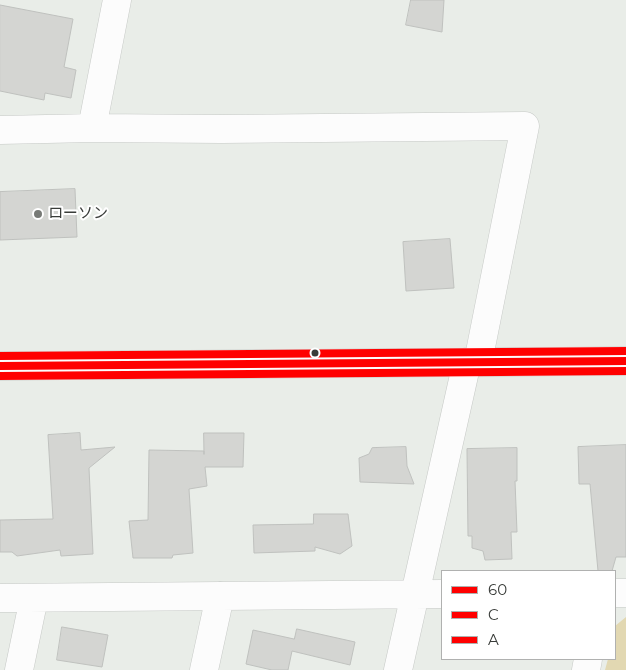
<!DOCTYPE html>
<meta charset="utf-8">
<style>
body{margin:0}
#map{position:relative;width:626px;height:670px;overflow:hidden;background:#e9ede8;font-family:Montserrat,sans-serif}
canvas{display:block}
.legend{position:absolute;left:441px;top:570px;width:175px;height:90px;box-sizing:border-box;background:#fff;border:1px solid #b0b1b0;margin:0;padding:6px 9px;list-style:none;font-size:15px;color:#393c39}
.legend li{display:flex;align-items:center;gap:10px;height:25px}
.legend b{width:25px;border:1px solid #b0b1b0}
</style>
<div id="map">
<canvas width="626" height="670"></canvas>
<ul class="legend">
<li><b style="height:6px;background:#f00"></b>60</li>
<li><b style="height:6px;background:#f00"></b>C</li>
<li><b style="height:6px;background:#f00"></b>A</li>
</ul>
</div>
<script>
const g = document.querySelector('canvas').getContext('2d');
g.lineJoin = 'round';
function fill(path, color) { g.fillStyle = color; g.fill(path, 'evenodd'); }
function stroke(path, color, width, dash) { g.strokeStyle = color; g.lineWidth = width; g.lineCap = dash ? 'butt' : 'round'; g.setLineDash(dash || []); g.stroke(path); }
function drawText(font, color, halo, rows, align = 'center') {
  g.font = font + ' Montserrat,"Noto Sans JP",sans-serif'; g.lineWidth = 4; g.setLineDash([]); g.textBaseline = 'middle'; g.strokeStyle = halo; g.fillStyle = color; for (const [text, x, y, turn = 0] of rows) {
    g.save(); g.translate(x, y); g.rotate((+turn || 0) * Math.PI / 180); g.textAlign = isNaN(turn) ? turn : align; if (halo) g.strokeText(text, 0, 0); g.fillText(text, 0, 0); g.restore();
  }
}
fill(new Path2D(`
 M 626,617 L 626,670 L 605,670 L 608,659 L 615,659 L 615,626 Z`), '#e2d8b2');
const building = new Path2D(`
 M 411,0 L 444,0 L 442,32 L 406,25 Z
 M 0,5 L 73,19 L 64,67 L 76,70 L 71,98 L 45,93 L 44,100 L 0,91 Z
 M 75,189 L 77,237 L 0,240 L 0,192 Z
 M 450,239 L 454,288 L 406,291 L 403,242 Z
 M 80,433 L 81,450 L 115,447 L 89,468 L 93,554 L 61,556 L 60,550 L 17,556 L 12,552 L 0,552 L 0,520 L 53,519 L 48,435 Z
 M 204,433 L 244,433 L 243,467 L 205,467 L 207,486 L 189,489 L 193,553 L 173,555 L 172,558 L 133,558 L 129,521 L 148,520 L 149,450 L 204,451 L 204,454 Z
 M 626,445 L 626,557 L 616,557 L 612,571 L 598,571 L 590,484 L 579,484 L 578,447 Z
 M 406,447 L 407,466 L 414,484 L 360,482 L 359,458 L 369,454 L 372,448 Z
 M 517,448 L 517,481 L 515,481 L 517,532 L 511,532 L 512,559 L 485,560 L 483,551 L 472,548 L 472,536 L 468,536 L 467,449 Z
 M 314,514 L 348,514 L 352,546 L 340,554 L 315,547 L 315,551 L 254,553 L 253,525 L 313,524 Z
 M 62,627 L 108,635 L 102,667 L 57,660 Z
 M 297,629 L 355,642 L 350,665 L 292,651 L 288,670 L 272,670 L 246,664 L 253,630 L 294,639 Z`);
fill(building, '#d4d5d2');
stroke(building, '#bfc1be', 1);
const minor = new Path2D(`
 M 92,128 L 117,0
 M 0,130 L 92,128 L 222,129 L 525,126 L 478,362
 M 0,366 L 626,361
 M 615,593 L 626,593
 M 0,598 L 442,594
 M 19,670 L 34,598
 M 204,670 L 220,596
 M 398,670 L 467,362
 M 586,670 L 588,659`);
stroke(minor, '#c6c9c6', 29);
stroke(minor, '#fcfcfc', 28);
stroke(new Path2D(`
 M 0,366 L 626,361`), '#f00', 8);
stroke(new Path2D(`
 M 0,376 L 626,371`), '#f00', 8);
stroke(new Path2D(`
 M 0,356 L 626,351`), '#f00', 8);
for (const [x, y, r, color] of [
 [38,214,5,"#777a76"],
 [315,353,4.5,"#393c39"]
]) { const dot = new Path2D(); dot.arc(x, y, r, 0, 2 * Math.PI); g.fillStyle = color; g.fill(dot); stroke(dot, '#fff', 2); }
drawText('15px', '#393c39', '#fff', [
 ["ローソン",48,214]
], 'left');
</script>
